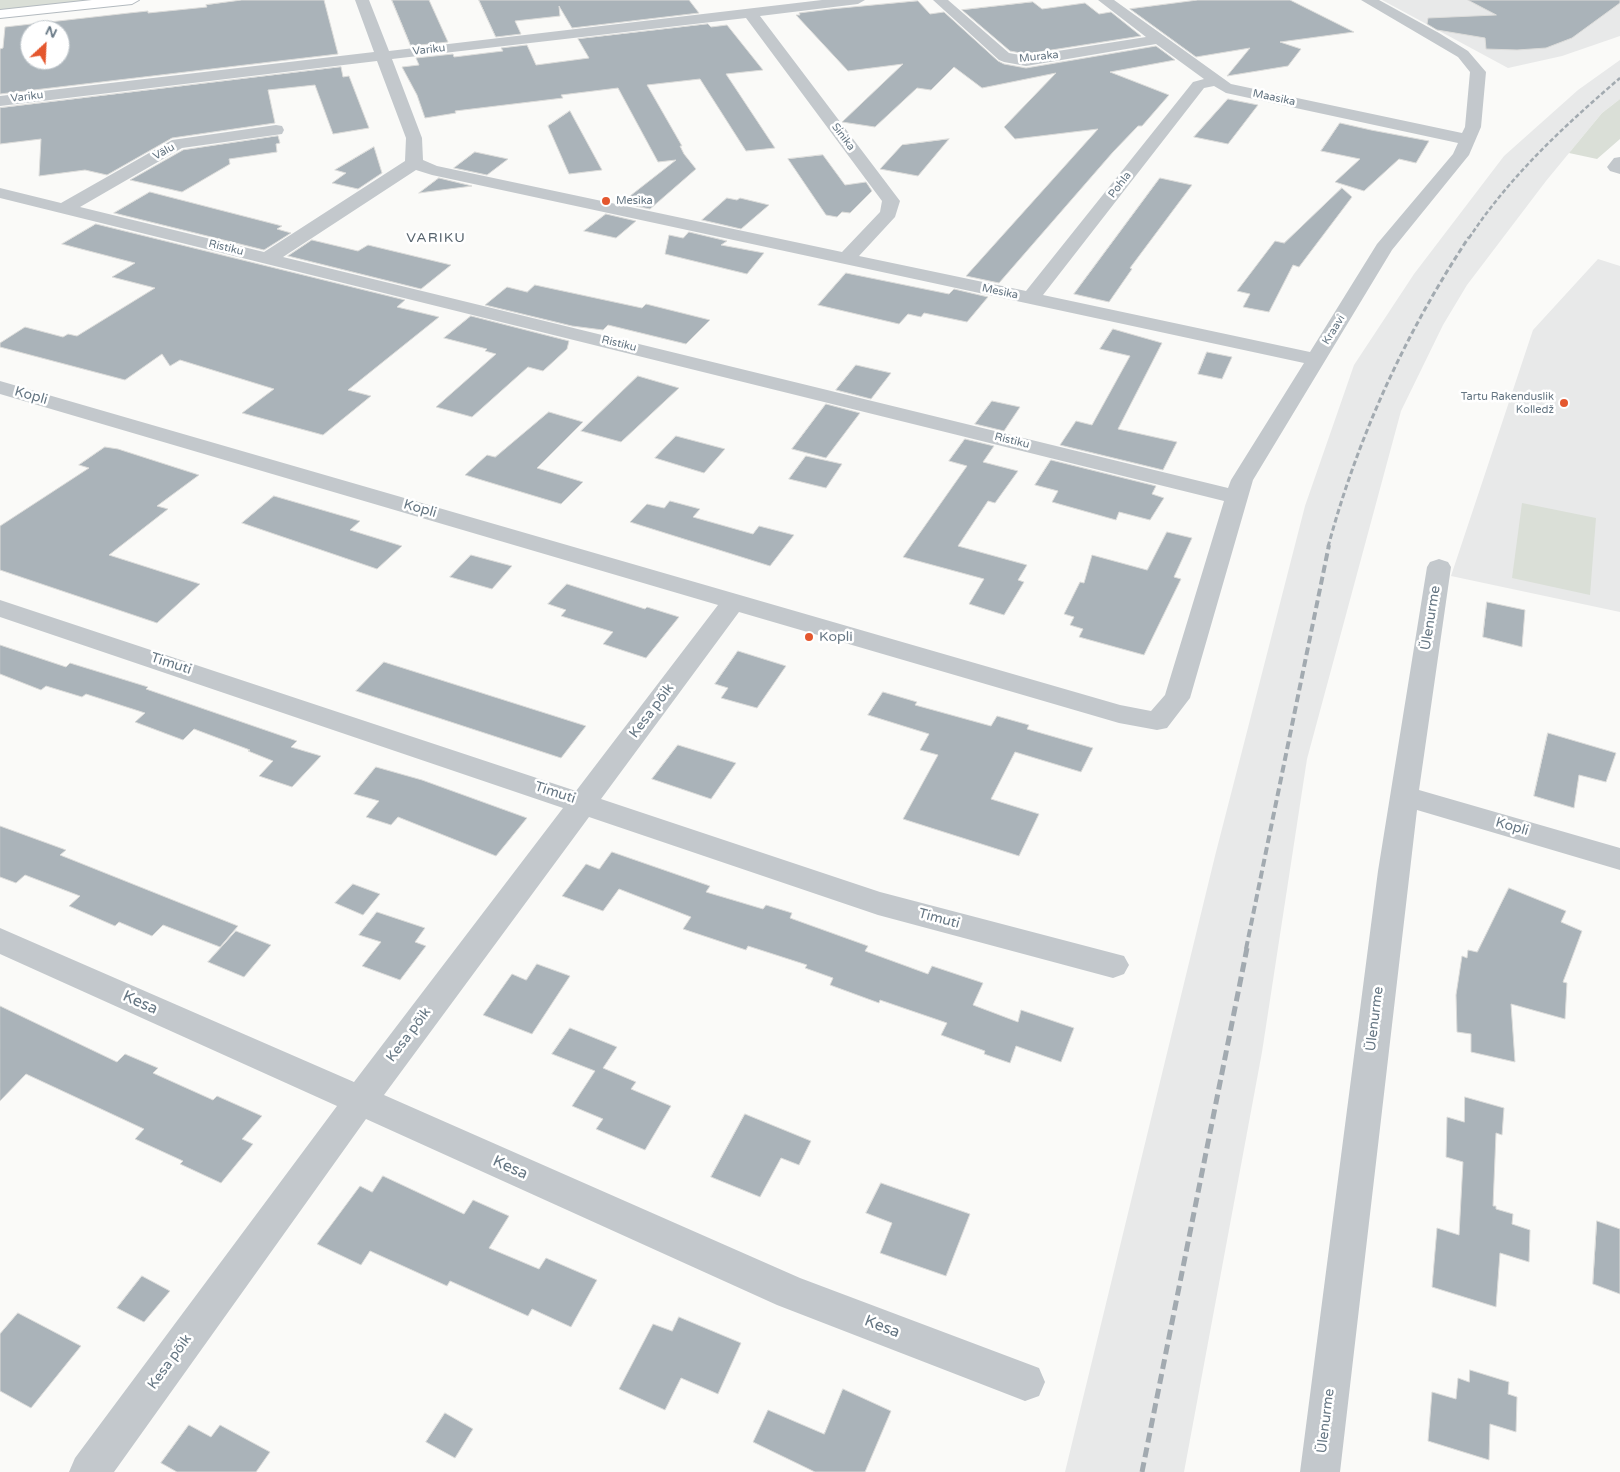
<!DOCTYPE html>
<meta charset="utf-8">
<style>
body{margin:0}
#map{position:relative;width:1620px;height:1472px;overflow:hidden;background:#fafaf8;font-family:"Varela Round",sans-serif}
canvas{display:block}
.north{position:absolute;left:20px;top:20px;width:50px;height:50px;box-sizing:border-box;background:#fff;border:1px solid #c1c8cd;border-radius:50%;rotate:25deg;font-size:14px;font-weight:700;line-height:20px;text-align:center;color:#657683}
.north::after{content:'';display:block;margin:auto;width:18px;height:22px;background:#e4572e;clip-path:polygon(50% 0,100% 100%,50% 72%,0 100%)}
</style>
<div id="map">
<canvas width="1620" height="1472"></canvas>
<div class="north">N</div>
</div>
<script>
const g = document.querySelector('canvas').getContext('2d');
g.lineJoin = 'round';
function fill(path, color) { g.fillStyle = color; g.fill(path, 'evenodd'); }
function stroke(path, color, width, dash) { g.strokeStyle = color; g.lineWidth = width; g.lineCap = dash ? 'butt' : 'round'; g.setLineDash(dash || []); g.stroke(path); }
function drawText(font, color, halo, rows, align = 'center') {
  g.font = font + ' "Varela Round",sans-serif'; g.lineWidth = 5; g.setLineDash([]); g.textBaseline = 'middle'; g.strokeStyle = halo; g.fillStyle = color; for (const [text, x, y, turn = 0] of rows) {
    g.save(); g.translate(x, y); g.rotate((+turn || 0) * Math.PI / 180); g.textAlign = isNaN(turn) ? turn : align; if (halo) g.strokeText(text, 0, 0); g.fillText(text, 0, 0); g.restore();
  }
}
fill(new Path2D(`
 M 1382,0 L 1620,0 L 1620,36 L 1562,56 L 1508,68 Z
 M 1620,60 L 1620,99 L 1602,113 L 1546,181 L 1467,285 L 1443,325 L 1401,411 L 1307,759 L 1262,1052 L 1184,1472 L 1065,1472 L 1215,856 L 1305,506 L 1354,365 L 1414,274 L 1504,156 L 1578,90 Z
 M 1598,259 L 1620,266 L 1620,612 L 1451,576 L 1533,330 Z`), '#e8e9e9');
fill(new Path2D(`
 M 0,0 L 97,0 L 0,10 Z
 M 1620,99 L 1620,139 L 1597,159 L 1569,153 L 1602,113 Z
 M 1522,503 L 1596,518 L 1590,595 L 1512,578 Z`), '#dadfd7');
const building = new Path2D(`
 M 242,0 L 324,0 L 338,54 L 0,94 L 0,49 L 3,48 L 5,27 L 129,13 L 148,11 L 148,13 L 207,7 L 206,5 ZM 30,30 L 60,30 L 60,60 L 30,60 Z
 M 392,0 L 429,0 L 448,42 L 411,46 Z
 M 479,0 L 689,0 L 699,13 L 572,28 L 559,6 L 560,16 L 515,21 L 521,34 L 496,37 Z
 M 1198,0 L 1290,0 L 1354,32 L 1280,42 L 1301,49 L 1288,66 L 1227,76 L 1250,48 L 1196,57 L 1130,9 Z
 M 1468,0 L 1620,0 L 1620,3 L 1572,38 L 1546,48 L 1517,50 L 1486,49 L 1485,38 L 1437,30 L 1427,24 L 1428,18 L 1496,15 Z
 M 918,1 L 930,14 L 944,12 L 998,61 L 1004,64 L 1026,68 L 1156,46 L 1175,60 L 1110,72 L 1169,95 L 1142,126 L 1138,126 L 1113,152 L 999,283 L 966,276 L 1098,129 L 1015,139 L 1004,127 L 1056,73 L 982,88 L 954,67 L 931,90 L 917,88 L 875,127 L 842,122 L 903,64 L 848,71 L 796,15 L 800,15 L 799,13 L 831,9 Z
 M 1033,2 L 1042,9 L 1085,3 L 1099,14 L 1111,12 L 1141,36 L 1026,54 L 1010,51 L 962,10 Z
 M 708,24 L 711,27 L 727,25 L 763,70 L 726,74 L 775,148 L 746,151 L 700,79 L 647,85 L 682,146 L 680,146 L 684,154 L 696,169 L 650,209 L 621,203 L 676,160 L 658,162 L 618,88 L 561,95 L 563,98 L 455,111 L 456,113 L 425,118 L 417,95 L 402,67 L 419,65 L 416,58 L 453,54 L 454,57 L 503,51 L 501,48 L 527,45 L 536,65 L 589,58 L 578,39 Z
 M 341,67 L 343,77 L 349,76 L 369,128 L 333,134 L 315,85 L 268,90 L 275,123 L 172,138 L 107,175 L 85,170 L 39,176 L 41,139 L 0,144 L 0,108 Z
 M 1228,99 L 1258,105 L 1228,144 L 1194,137 Z
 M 570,111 L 602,170 L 569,174 L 548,126 Z
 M 1340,123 L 1371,130 L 1429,141 L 1416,163 L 1399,159 L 1364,191 L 1335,182 L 1360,159 L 1321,151 Z
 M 278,136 L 280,143 L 276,144 L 277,152 L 229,159 L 230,164 L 182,192 L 130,180 L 183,150 Z
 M 949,139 L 918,176 L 880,169 L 902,145 Z
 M 374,147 L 382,173 L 358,189 L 332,183 L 346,173 L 335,170 Z
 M 475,152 L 508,159 L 487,175 L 454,168 Z
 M 823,155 L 845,185 L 866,182 L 872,191 L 850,213 L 842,212 L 837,217 L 826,215 L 788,159 Z
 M 439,178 L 472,186 L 419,193 Z
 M 1160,178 L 1192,185 L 1130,268 L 1132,269 L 1109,302 L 1074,294 Z
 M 1342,188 L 1352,197 L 1299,267 L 1293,265 L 1269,312 L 1243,307 L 1250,294 L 1237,291 L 1275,241 L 1284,243 Z
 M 150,192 L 282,226 L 277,229 L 291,233 L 264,250 L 114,213 Z
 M 727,198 L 737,200 L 740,198 L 769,205 L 741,229 L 702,220 Z
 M 606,214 L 636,221 L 616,238 L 584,231 Z
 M 96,224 L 405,300 L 397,307 L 439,317 L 348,390 L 371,396 L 323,435 L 242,413 L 274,389 L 180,360 L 170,366 L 162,354 L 125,380 L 0,347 L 0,343 L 25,327 L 63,337 L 68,334 L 77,336 L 155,288 L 112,277 L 135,263 L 62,244 Z
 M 689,232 L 727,241 L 721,245 L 764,253 L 747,274 L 665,254 L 669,235 L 683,238 Z
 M 312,240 L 358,251 L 368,245 L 451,265 L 421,289 L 288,256 Z
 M 846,273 L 949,294 L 954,289 L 988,297 L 967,322 L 924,313 L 921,317 L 908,314 L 899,324 L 818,305 Z
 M 535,285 L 642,308 L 646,304 L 710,320 L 686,344 L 608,325 L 603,330 L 572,326 L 485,305 L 507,287 L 527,292 Z
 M 471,316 L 569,341 L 567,349 L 543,371 L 528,367 L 472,417 L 436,407 L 496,354 L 485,351 L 487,349 L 444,338 Z
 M 1113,329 L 1162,343 L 1118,429 L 1177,442 L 1163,470 L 1060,445 L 1076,421 L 1092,425 L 1130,356 L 1100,349 Z
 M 1207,352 L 1232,357 L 1222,379 L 1198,374 Z
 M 856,365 L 891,373 L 871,399 L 836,390 Z
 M 638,376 L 679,388 L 621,442 L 581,431 Z
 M 992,401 L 1020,407 L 1004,431 L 975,424 Z
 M 826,404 L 860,413 L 826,458 L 792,449 Z
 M 549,412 L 583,422 L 537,468 L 583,482 L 561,504 L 465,475 L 487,455 L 495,457 Z
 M 676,436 L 725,449 L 704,473 L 655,458 Z
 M 965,439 L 994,446 L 983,462 L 1018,471 L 995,503 L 988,501 L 958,546 L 1027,565 L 1018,580 L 1024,582 L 1004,615 L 969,604 L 984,579 L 903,557 L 967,466 L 949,461 Z
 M 105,447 L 118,449 L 199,475 L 157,506 L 168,509 L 109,555 L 200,584 L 157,623 L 0,570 L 0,526 L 89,468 L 79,465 Z
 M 806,456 L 842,464 L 826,488 L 789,479 Z
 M 1051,460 L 1156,486 L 1152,494 L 1164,498 L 1150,520 L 1119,512 L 1116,520 L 1052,502 L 1058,491 L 1035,485 Z
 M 274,496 L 360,521 L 350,530 L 402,546 L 377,569 L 242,523 Z
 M 670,501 L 700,509 L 693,517 L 753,534 L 759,526 L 794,535 L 770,566 L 630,522 L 647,504 L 664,508 Z
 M 1167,532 L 1192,538 L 1174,577 L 1181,579 L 1144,655 L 1079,637 L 1083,629 L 1070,625 L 1074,617 L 1064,614 L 1080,582 L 1084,583 L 1092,555 L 1147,570 Z
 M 471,555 L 512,566 L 492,589 L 450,577 Z
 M 567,584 L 645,609 L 647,607 L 679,617 L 646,658 L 603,644 L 613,632 L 561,616 L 566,610 L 548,604 Z
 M 1487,602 L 1525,610 L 1522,647 L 1483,637 Z
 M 0,645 L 66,667 L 70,663 L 148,687 L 146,689 L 297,741 L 291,747 L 321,756 L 292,787 L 259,776 L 273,761 L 248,751 L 250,750 L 194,729 L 183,740 L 135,722 L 145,713 L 86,694 L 82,697 L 46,686 L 41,690 L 0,674 Z
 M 738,651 L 786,666 L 757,708 L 721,698 L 728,688 L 715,684 Z
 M 384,662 L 586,726 L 561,758 L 356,691 Z
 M 883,692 L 917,702 L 915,705 L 991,726 L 997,716 L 1029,725 L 1027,729 L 1093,748 L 1081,772 L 1015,752 L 991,799 L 1039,814 L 1019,856 L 903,819 L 938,755 L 920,750 L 929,734 L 868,715 Z
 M 1548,733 L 1616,753 L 1606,782 L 1579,775 L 1574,808 L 1534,796 Z
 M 678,745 L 736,763 L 711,799 L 652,779 Z
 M 376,767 L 422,780 L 527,818 L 496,856 L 398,817 L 391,825 L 366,817 L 379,801 L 354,794 Z
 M 0,826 L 66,850 L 60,855 L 238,926 L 220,947 L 163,925 L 152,936 L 119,922 L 115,926 L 69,906 L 80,896 L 25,875 L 16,883 L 0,877 Z
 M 612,852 L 710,886 L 706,892 L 763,909 L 766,905 L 792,913 L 790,918 L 868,946 L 865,951 L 928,974 L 932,966 L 983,983 L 973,1005 L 1018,1022 L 1021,1010 L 1074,1028 L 1061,1062 L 1016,1046 L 1010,1063 L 984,1054 L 985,1051 L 941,1035 L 947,1023 L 880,1000 L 879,1003 L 830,985 L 833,978 L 805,968 L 807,965 L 748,946 L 746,950 L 683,929 L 691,917 L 619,889 L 603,911 L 562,896 L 586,864 L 599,869 Z
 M 353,884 L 380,894 L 363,915 L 335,903 Z
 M 1509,888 L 1566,911 L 1561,922 L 1582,931 L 1563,982 L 1567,983 L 1565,1019 L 1511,1004 L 1515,1062 L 1471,1052 L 1471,1034 L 1457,1032 L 1456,995 L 1462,956 L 1467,958 L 1468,950 L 1477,952 Z
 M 377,912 L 425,928 L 415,942 L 426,946 L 400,980 L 362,966 L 381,942 L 359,935 Z
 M 236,931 L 271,945 L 244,977 L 208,962 Z
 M 537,964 L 570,976 L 532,1034 L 483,1015 L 512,974 L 526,980 Z
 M 0,1006 L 117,1062 L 125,1054 L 158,1068 L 153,1073 L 213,1100 L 217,1096 L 262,1116 L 242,1139 L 253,1144 L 221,1183 L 180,1164 L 183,1161 L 135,1139 L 144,1129 L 26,1074 L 0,1101 Z
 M 570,1028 L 617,1047 L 603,1068 L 636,1082 L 631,1089 L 671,1106 L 645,1150 L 596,1129 L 603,1119 L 572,1106 L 595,1071 L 552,1054 Z
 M 1465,1097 L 1504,1108 L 1502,1135 L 1496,1133 L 1493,1206 L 1496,1206 L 1496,1209 L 1513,1214 L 1512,1224 L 1530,1230 L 1529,1262 L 1500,1253 L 1496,1307 L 1432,1287 L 1437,1228 L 1459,1235 L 1463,1162 L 1446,1157 L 1447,1117 L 1464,1122 Z
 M 745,1114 L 811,1141 L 799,1165 L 781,1158 L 760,1197 L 711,1177 Z
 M 383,1176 L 464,1214 L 473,1200 L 509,1216 L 489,1248 L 539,1269 L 546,1258 L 597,1280 L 571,1327 L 532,1309 L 528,1316 L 450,1281 L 447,1286 L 370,1251 L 361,1265 L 317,1244 L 360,1186 L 372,1192 Z
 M 881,1183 L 970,1214 L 946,1276 L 880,1253 L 892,1223 L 866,1213 Z
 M 1597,1221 L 1620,1229 L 1620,1294 L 1593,1284 Z
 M 142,1276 L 170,1291 L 144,1322 L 117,1308 Z
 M 18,1313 L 81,1346 L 31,1408 L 0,1391 L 0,1334 Z
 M 679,1317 L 741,1343 L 718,1394 L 681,1378 L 665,1410 L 619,1389 L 653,1324 L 672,1331 Z
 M 1470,1370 L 1509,1382 L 1508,1394 L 1517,1397 L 1516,1432 L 1490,1424 L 1489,1460 L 1428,1441 L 1432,1392 L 1456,1399 L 1458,1378 L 1469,1382 Z
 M 843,1389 L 891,1411 L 865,1472 L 815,1472 L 753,1442 L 768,1410 L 824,1434 Z
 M 445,1413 L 473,1429 L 455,1458 L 426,1442 Z
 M 189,1425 L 211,1437 L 220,1425 L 270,1452 L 256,1472 L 177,1472 L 161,1463 Z`);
fill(building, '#aab3b9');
stroke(building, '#dcdcda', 1);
const secondary = new Path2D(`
 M 92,0 L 139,0 L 132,4 L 0,18 L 0,10 Z`);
stroke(secondary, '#b3babf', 2);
fill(new Path2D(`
 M 355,0 L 369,0 L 389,51 L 822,0 L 865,0 L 858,4 L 760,16 L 900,201 L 895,217 L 859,256 L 1026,291 L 1193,82 L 1204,79 L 1156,44 L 1026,66 L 1004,62 L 999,60 L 933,0 L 948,0 L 1009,53 L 1026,56 L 1146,37 L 1098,0 L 1114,0 L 1231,84 L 1462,133 L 1465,127 L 1470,72 L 1458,57 L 1361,0 L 1379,0 L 1439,33 L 1468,51 L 1486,72 L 1481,127 L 1469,155 L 1392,250 L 1253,480 L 1190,698 L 1167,728 L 1157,730 L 1119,723 L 739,612 L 601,799 L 880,892 L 1124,956 L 1129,965 L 1124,974 L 1113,978 L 878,915 L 589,817 L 384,1095 L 800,1278 L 1039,1368 L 1045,1382 L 1039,1396 L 1025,1401 L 777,1305 L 366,1119 L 114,1472 L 69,1472 L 75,1458 L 337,1106 L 0,954 L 0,928 L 354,1082 L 563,808 L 0,617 L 0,600 L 576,791 L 718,605 L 0,394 L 0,381 L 1120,705 L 1151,711 L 1165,695 L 1224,501 L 0,198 L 0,188 L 61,203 L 172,140 L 276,125 L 282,126 L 284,130 L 282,134 L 182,148 L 80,207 L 264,252 L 405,161 L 406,138 L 377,61 L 0,106 L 0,96 L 374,52 ZM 746,18 L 882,201 L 880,212 L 842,252 L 437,166 L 423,160 L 422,138 L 392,59 ZM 1214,86 L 1226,93 L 1458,143 L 1453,154 L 1377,244 L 1310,352 L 1043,295 L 1204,88 ZM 416,170 L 432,175 L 1304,363 L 1231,480 L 1228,488 L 283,257 Z
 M 1620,157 L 1620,174 L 1610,171 L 1607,167 L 1614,158 Z
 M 1439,559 L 1448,562 L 1451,567 L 1419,790 L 1620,848 L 1620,870 L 1417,810 L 1340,1472 L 1300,1472 L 1378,871 L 1427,567 L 1430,562 Z`), '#c3c8cc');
fill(secondary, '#fff');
stroke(new Path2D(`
 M 1469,238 C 1510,176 1564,126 1620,78`), '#a2aab0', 2.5, [4.5, 2.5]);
stroke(new Path2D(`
 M 1328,547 C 1358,436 1406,332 1469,237`), '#a2aab0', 3, [5.5, 3]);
stroke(new Path2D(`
 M 1246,949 L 1329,545`), '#a2aab0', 4, [8, 4]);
stroke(new Path2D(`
 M 1142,1472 L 1247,948`), '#a2aab0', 5, [10, 5]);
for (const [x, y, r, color] of [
 [606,201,5,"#e4572e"],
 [1564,403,5,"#e4572e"],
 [809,637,5,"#e4572e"]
]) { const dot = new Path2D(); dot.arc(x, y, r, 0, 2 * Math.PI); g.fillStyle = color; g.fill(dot); stroke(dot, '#fff', 2); }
drawText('11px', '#657683', '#fff', [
 ["Variku",429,50,-7],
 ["Muraka",1039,57,-6],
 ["Variku",27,97,-7],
 ["Maasika",1274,98,12],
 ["Sinika",843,137,53],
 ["Välu",164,152,-29],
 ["Pohla",1120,185,-52],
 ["Ristiku",226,248,14],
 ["Mesika",1000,292,12],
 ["Kraavi",1334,330,-58],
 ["Ristiku",619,344,14],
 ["Ristiku",1012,441,14]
]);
drawText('11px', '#657683', '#fff', [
 ["Mesika",616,201],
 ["Tartu Rakenduslik",1554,397,"right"],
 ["Kolledž",1554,410,"right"]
], 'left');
g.letterSpacing = '1px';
drawText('14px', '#57646e', '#fff', [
 ["VARIKU",436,238]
]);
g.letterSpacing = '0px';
drawText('14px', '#657683', '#fff', [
 ["Kopli",31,396,16],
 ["Kopli",420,509,16],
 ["Ülenurme",1431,618,-81],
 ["Timuti",171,664,18],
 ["Kesa põik",652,711,-53],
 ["Timuti",555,793,18],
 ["Kopli",1512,827,16],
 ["Timuti",939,919,15],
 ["Ülenurme",1375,1019,-83],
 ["Kesa põik",409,1035,-53],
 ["Kesa põik",170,1362,-54],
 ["Ülenurme",1326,1421,-83]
]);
drawText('14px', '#657683', '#fff', [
 ["Kopli",819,637]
], 'left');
drawText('16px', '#657683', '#fff', [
 ["Kesa",140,1003,24],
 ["Kesa",510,1168,24],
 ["Kesa",882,1327,21]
]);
</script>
